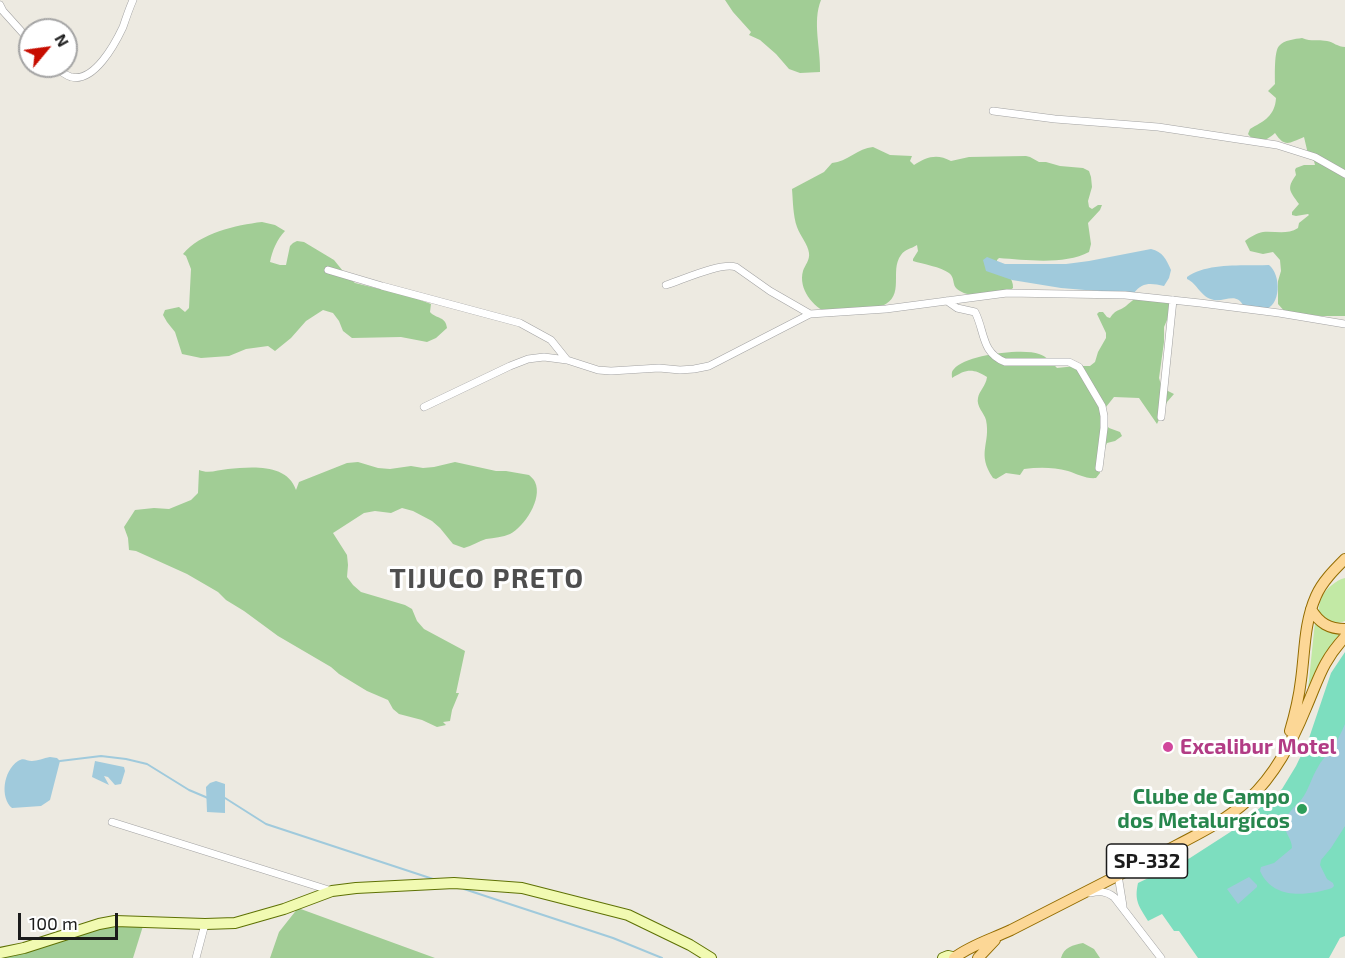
<!DOCTYPE html>
<meta charset="utf-8">
<style>
body{margin:0}
#map{position:relative;width:1345px;height:958px;overflow:hidden;background:#edeae1;font-family:"Exo 2",sans-serif}
canvas{display:block}
.north{position:absolute;left:18px;top:18px;width:60px;height:60px;box-sizing:border-box;background:#fff;border:2px solid #a4a4a4;border-radius:50%;rotate:61deg;font-size:16px;font-weight:700;line-height:24px;text-align:center;color:#1b1b1b}
.north::after{content:'';display:block;margin:auto;width:21px;height:27px;background:#c70d00;clip-path:polygon(50% 0,100% 100%,50% 72%,0 100%)}
.scale{position:absolute;left:18px;top:913px;width:100px;height:27px;box-sizing:border-box;border:3px solid #1b1b1b;border-top:0;padding-left:8px;font-size:18px;line-height:21px;white-space:nowrap;color:#1b1b1b;-webkit-text-stroke:4px #fff;paint-order:stroke}
</style>
<div id="map">
<canvas width="1345" height="958"></canvas>
<div class="north">N</div>
<div class="scale">100 m</div>
</div>
<script>
const g = document.querySelector('canvas').getContext('2d');
g.lineJoin = 'round';
function fill(path, color) { g.fillStyle = color; g.fill(path, 'evenodd'); }
function stroke(path, color, width, dash) { g.strokeStyle = color; g.lineWidth = width; g.lineCap = dash ? 'butt' : 'round'; g.setLineDash(dash || []); g.stroke(path); }
function drawText(font, color, halo, rows, align = 'center') {
  g.font = font + ' "Exo 2",sans-serif'; g.lineWidth = 6; g.setLineDash([]); g.textBaseline = 'middle'; g.strokeStyle = halo; g.fillStyle = color; for (const [text, x, y, turn = 0] of rows) {
    g.save(); g.translate(x, y); g.rotate((+turn || 0) * Math.PI / 180); g.textAlign = isNaN(turn) ? turn : align; if (halo) g.strokeText(text, 0, 0); g.fillText(text, 0, 0); g.restore();
  }
}
fill(new Path2D(`
 M 1345,578 L 1345,621 C 1333,626 1327,622 1318,615 C 1319,610 1319,603 1321,599 C 1324,590 1336,580 1345,578 Z
 M 1315,622 L 1324,630 L 1340,635 C 1325,650 1317,669 1308,689 Z`), '#c2e9a5');
fill(new Path2D(`
 M 725,0 L 821,0 C 812,22 821,49 820,72 L 800,73 L 789,69 L 776,54 L 760,40 L 749,35 L 751,32 L 733,12 Z
 M 1302,38 C 1312,42 1317,39 1327,41 C 1333,42 1338,47 1345,47 L 1345,316 L 1321,316 L 1286,313 L 1278,304 L 1278,281 L 1281,271 L 1280,260 L 1273,252 L 1263,254 L 1250,251 L 1245,241 C 1250,237 1257,233 1263,232 C 1276,231 1287,235 1298,228 L 1299,223 L 1309,215 L 1308,214 L 1296,216 L 1292,215 L 1292,212 L 1299,204 C 1290,191 1286,189 1296,175 L 1295,170 L 1296,168 L 1304,165 L 1315,165 L 1314,161 L 1308,154 L 1304,137 C 1289,143 1285,148 1275,133 C 1266,141 1257,146 1248,134 L 1250,129 C 1264,121 1275,116 1276,98 L 1268,91 L 1275,84 C 1275,76 1274,51 1279,46 C 1284,40 1295,39 1302,38 Z
 M 873,147 L 890,155 L 912,156 L 910,161 L 914,165 C 926,157 937,153 951,161 L 969,157 L 1026,156 L 1030,157 L 1039,162 L 1046,162 L 1060,166 L 1083,168 L 1089,171 L 1091,177 L 1092,187 L 1088,201 L 1089,207 L 1092,209 L 1098,205 L 1102,205 L 1100,210 L 1088,223 L 1091,244 L 1089,252 C 1065,265 1026,260 999,258 L 997,260 L 997,264 C 1004,271 1014,278 1013,288 L 1009,291 C 994,293 970,300 957,289 C 952,285 955,277 949,273 C 941,267 923,264 913,261 L 913,259 L 918,251 L 917,245 C 911,249 905,249 901,255 C 889,271 906,296 882,306 L 828,313 C 813,307 798,289 803,271 C 805,265 810,260 809,253 C 808,244 800,236 797,227 C 793,216 793,201 792,189 L 824,172 L 832,163 C 847,162 858,148 873,147 Z
 M 262,222 L 275,225 L 285,231 C 277,239 272,251 270,262 L 280,265 L 286,265 L 290,246 L 293,243 L 297,241 L 304,242 L 334,260 L 347,276 L 355,283 L 412,297 L 431,304 L 430,312 C 436,319 446,316 447,328 L 436,338 L 427,342 L 401,337 L 352,338 L 343,331 L 339,321 L 333,313 L 323,310 L 306,321 L 291,338 L 275,351 L 268,346 L 246,349 L 229,356 L 201,358 L 182,354 L 175,332 L 167,322 L 163,315 L 165,310 L 179,307 L 185,312 L 189,308 L 191,269 L 186,256 L 183,254 C 200,233 236,225 262,222 Z
 M 1138,298 L 1171,303 L 1170,313 L 1164,327 L 1164,342 L 1159,378 L 1162,388 L 1174,394 L 1167,402 L 1157,424 L 1139,398 L 1114,397 L 1106,407 L 1102,420 L 1109,428 L 1120,432 L 1122,436 L 1115,441 L 1107,443 L 1099,463 L 1100,473 L 1096,478 C 1086,479 1077,474 1068,471 C 1053,467 1039,467 1024,469 L 1020,475 L 1006,473 L 996,479 L 993,478 C 976,453 991,444 986,420 C 984,413 976,406 978,398 C 979,391 986,386 987,377 C 973,368 966,369 952,378 C 952,374 951,372 954,369 C 965,355 1023,348 1039,354 C 1046,356 1052,363 1057,368 L 1076,366 L 1090,366 L 1095,362 L 1098,352 L 1106,338 L 1106,333 L 1097,314 L 1099,312 L 1103,312 L 1107,317 L 1110,318 C 1117,308 1118,312 1126,306 C 1131,302 1132,300 1138,298 Z
 M 358,462 L 378,468 L 390,469 L 411,466 L 423,468 L 434,467 L 455,462 L 496,471 L 506,471 L 529,475 C 531,477 534,479 535,482 C 543,499 524,527 510,534 C 503,537 494,538 486,539 C 479,541 472,546 464,548 L 453,544 L 440,528 L 432,521 L 413,511 L 402,508 L 391,513 L 375,511 L 364,513 L 333,533 L 347,555 L 348,565 L 347,577 L 353,585 L 361,592 L 405,605 L 412,609 L 417,621 L 424,629 L 465,651 L 456,693 L 459,693 L 452,710 L 450,721 L 443,722 L 446,725 L 437,727 L 422,720 L 399,714 L 393,709 L 388,700 L 367,691 L 339,674 L 331,667 L 278,636 L 244,611 L 226,600 L 218,592 L 187,574 L 136,551 L 129,550 L 128,538 L 124,527 L 135,510 L 154,508 L 169,509 L 191,500 L 198,493 L 199,470 C 208,474 218,470 228,469 C 251,467 287,463 296,490 L 299,482 L 347,463 Z
 M 298,908 L 435,958 L 270,958 L 279,932 Z
 M 102,925 L 143,926 L 133,958 L 0,958 Z
 M 1083,943 L 1094,949 L 1100,958 L 1061,958 C 1064,947 1073,945 1083,943 Z`), '#a1cd95');
fill(new Path2D(`
 M 1345,652 L 1345,936 L 1340,938 L 1329,958 L 1198,958 L 1179,931 L 1174,931 L 1162,914 L 1148,921 C 1139,906 1134,901 1138,883 L 1190,858 L 1235,829 L 1282,789 L 1296,766 L 1308,741 L 1331,673 Z`), '#7ddebf');
fill(new Path2D(`
 M 1151,249 C 1163,252 1166,259 1171,270 L 1169,278 L 1164,286 C 1151,283 1142,282 1134,293 L 1085,290 L 1061,288 L 1012,280 L 986,271 L 983,260 L 987,257 L 1005,264 L 1066,264 L 1089,261 Z
 M 1269,265 C 1281,274 1282,307 1263,310 C 1257,311 1249,308 1244,307 C 1237,291 1225,302 1214,300 C 1200,297 1198,284 1187,279 L 1187,277 C 1208,262 1244,266 1269,265 Z
 M 1345,724 L 1345,826 L 1331,848 L 1321,860 L 1320,865 L 1327,879 L 1333,883 L 1334,886 L 1332,888 C 1307,896 1273,900 1260,871 L 1261,867 L 1274,863 L 1292,848 C 1292,838 1283,831 1284,822 C 1285,816 1296,805 1301,800 C 1309,790 1311,778 1318,767 C 1321,761 1325,757 1329,752 C 1336,743 1341,734 1345,724 Z
 M 50,757 L 57,758 L 60,761 L 50,800 L 41,806 L 12,808 C 0,798 3,771 18,761 C 24,757 26,761 32,761 C 37,761 44,758 50,757 Z
 M 95,761 L 124,767 L 125,771 L 121,784 L 115,785 L 108,777 L 104,776 L 109,785 L 92,777 Z
 M 216,781 L 225,784 L 225,813 L 207,812 L 206,787 L 210,783 Z
 M 1249,877 L 1257,885 L 1257,887 L 1238,904 L 1227,889 Z`), '#a0cadc');
stroke(new Path2D(`
 M 60,761 L 101,756 L 126,759 L 147,764 L 189,790 L 208,798
 M 225,798 L 266,824 L 436,880
 M 464,889 L 613,938 L 662,958`), '#a0cadc', 2);
const street = new Path2D(`
 M 0,5 L 3,11 L 30,41
 M 55,66 C 59,70 65,75 71,77 C 94,83 115,44 123,27 C 126,18 129,9 133,0
 M 993,111 L 1055,119 L 1158,127 L 1277,145 L 1315,157 L 1345,174
 M 328,270 L 382,286 L 520,323 L 551,340 L 567,360 L 598,370 L 611,371 L 659,368 L 680,370 L 694,369 L 709,366 L 810,314 L 886,309 L 1007,293 L 1125,295 L 1200,303 L 1279,313 L 1345,324
 M 666,285 C 682,280 721,262 736,267 L 770,291 L 810,314
 M 947,301 L 957,308 L 975,312 C 985,331 981,353 1005,362 L 1069,362 L 1079,367 L 1102,406 L 1104,416 L 1104,428 L 1099,468
 M 424,407 L 510,366 L 528,359 L 544,357 L 567,360
 M 1161,417 L 1173,300
 M 112,822 L 332,891
 M 1118,875 L 1123,906
 M 1090,893 C 1100,891 1106,891 1114,897 L 1161,958
 M 196,958 L 205,924`);
const secondary = new Path2D(`
 M 0,953 L 24,948 L 99,924 L 115,921 L 205,924 L 235,923 L 284,909 L 332,891 L 356,888 L 454,883 L 522,888 L 628,915 L 690,945 L 711,958
 M 943,958 L 948,956 L 957,958`);
const primary = new Path2D(`
 M 1311,609 C 1319,623 1329,629 1345,629
 M 1290,731 C 1295,714 1299,697 1301,680 C 1305,651 1304,623 1316,596 C 1322,582 1334,570 1345,559
 M 954,958 C 971,945 992,939 1011,930 C 1060,905 1109,880 1158,855 C 1188,839 1222,824 1248,800 C 1275,775 1292,742 1306,708 C 1319,678 1322,662 1345,637
 M 978,958 L 995,940`);
stroke(street, '#a2a2a2', 8);
stroke(secondary, '#5e7104', 12);
stroke(primary, '#936c00', 12);
stroke(street, '#fff', 7);
stroke(secondary, '#f1fab2', 10);
stroke(primary, '#fcd796', 10);
for (const [x, y, r, color] of [
 [1168,747,6,"#d1479c"],
 [1302,809,6,"#2e9e5b"]
]) { const dot = new Path2D(); dot.arc(x, y, r, 0, 2 * Math.PI); g.fillStyle = color; g.fill(dot); stroke(dot, '#fff', 2); }
for (const [x, y, w] of [
 [1147,861,81]
]) { const box = new Path2D(); box.roundRect(x - w / 2, y - 17, w, 34, 4.5); g.fillStyle = '#fff'; g.fill(box); stroke(box, '#1b1b1b', 1.5); }
drawText('bold 20px', '#1b1b1b', null, [
 ["SP-332",1147,861]
]);
drawText('bold 21px', '#b23c85', '#fff', [
 ["Excalibur Motel",1180,747]
], 'left');
drawText('bold 21px', '#27864d', '#fff', [
 ["Clube de Campo",1290,797],
 ["dos Metalurgícos",1290,821]
], 'right');
g.letterSpacing = '1.5px';
drawText('bold 27px', '#4e4e4e', '#fff', [
 ["TIJUCO PRETO",487,579]
]);
g.letterSpacing = '0px';
</script>
